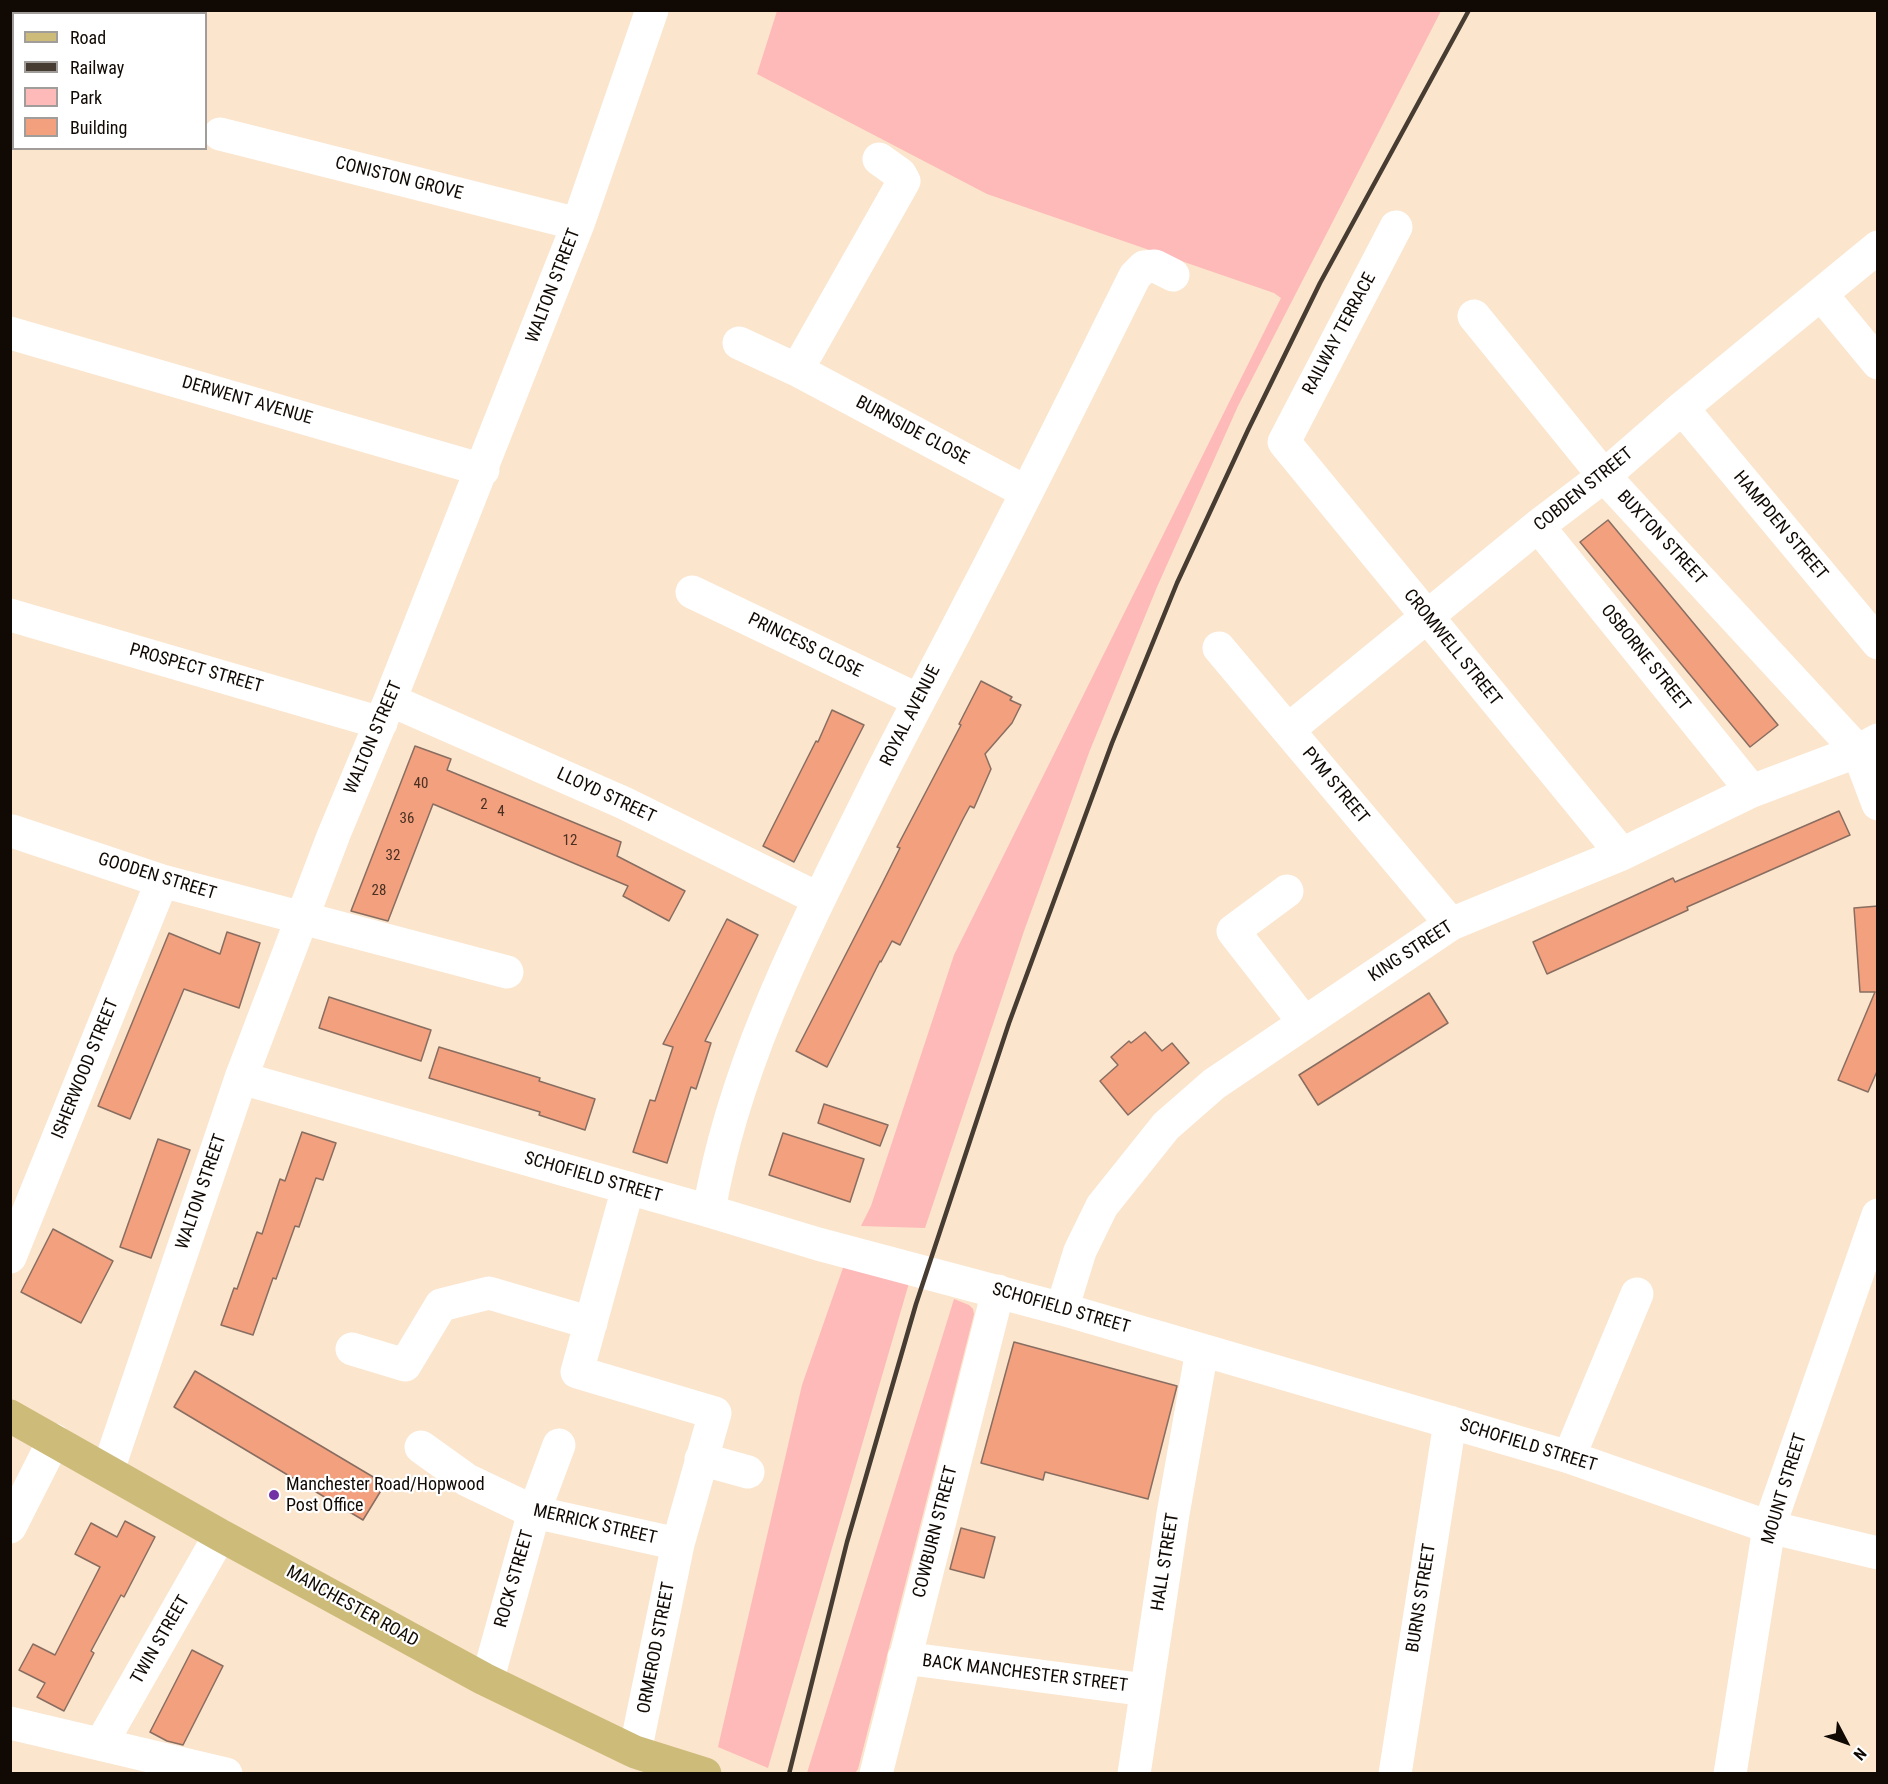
<!DOCTYPE html>
<style>
body{margin:0}
#map{position:relative;width:1888px;height:1784px;overflow:hidden;background:#fbe5cd;font-family:"Roboto Condensed",sans-serif}
canvas{display:block}
.frame{position:absolute;inset:0;border:12px solid #110a04;pointer-events:none}
.legend{position:absolute;left:12px;top:12px;width:195px;height:138px;box-sizing:border-box;background:#fff;border:2px solid #a09d9b;margin:0;padding:8px 10px;list-style:none;font-size:18px;color:#110a04}
.legend li{display:flex;align-items:center;gap:12px;height:30px}
.legend b{width:30px;border:2px solid #a09d9b}
.north{position:absolute;left:1816px;top:1712px;width:60px;height:60px;-webkit-text-stroke:4px #fff;paint-order:stroke;rotate:131deg;font-size:16px;font-weight:700;line-height:24px;text-align:center;color:#110a04}
.north::after{content:'';display:block;margin:auto;width:21px;height:27px;background:#110a04;clip-path:polygon(50% 0,100% 100%,50% 72%,0 100%)}
</style>
<div id="map">
<canvas width="1888" height="1784"></canvas>
<div class="frame"></div>
<ul class="legend">
<li><b style="height:8px;background:#cdbb7a"></b>Road</li>
<li><b style="height:8px;background:#473c32"></b>Railway</li>
<li><b style="height:16px;background:#feb9b9"></b>Park</li>
<li><b style="height:16px;background:#f2a07e"></b>Building</li>
</ul>
<div class="north">N</div>
</div>
<script>
const g = document.querySelector('canvas').getContext('2d');
g.lineJoin = 'round';
function fill(path, color) { g.fillStyle = color; g.fill(path, 'evenodd'); }
function stroke(path, color, width, dash) { g.strokeStyle = color; g.lineWidth = width; g.lineCap = dash ? 'butt' : 'round'; g.setLineDash(dash || []); g.stroke(path); }
function drawText(font, color, halo, rows, align = 'center') {
  g.font = font + ' "Roboto Condensed",sans-serif'; g.lineWidth = 4.5; g.setLineDash([]); g.textBaseline = 'middle'; g.strokeStyle = halo; g.fillStyle = color; for (const [text, x, y, turn = 0] of rows) {
    g.save(); g.translate(x, y); g.rotate((+turn || 0) * Math.PI / 180); g.textAlign = isNaN(turn) ? turn : align; if (halo) g.strokeText(text, 0, 0); g.fillText(text, 0, 0); g.restore();
  }
}
fill(new Path2D(`
 M 777,11 L 1441,11 L 1238,406 L 1157,587 L 1090,750 L 1024,931 L 925,1228 L 861,1226 L 871,1206 L 954,955 L 1281,298 L 1274,293 L 987,194 L 757,74 Z
 M 844,1265 L 909,1283 L 768,1768 L 718,1747 L 802,1385 Z
 M 954,1299 L 969,1305 L 973,1309 L 974,1314 L 858,1769 L 855,1773 L 807,1773 Z`), '#feb9b9');
const building = new Path2D(`
 M 1608,520 L 1778,725 L 1750,747 L 1580,542 Z
 M 981,681 L 1012,697 L 1010,700 L 1021,705 L 1012,723 L 985,754 L 991,769 L 974,808 L 970,806 L 963,819 L 900,945 L 892,941 L 881,962 L 880,961 L 827,1067 L 796,1051 L 882,884 L 900,848 L 897,847 L 961,725 L 959,724 Z
 M 832,710 L 864,725 L 794,862 L 763,846 L 816,741 L 818,742 Z
 M 415,746 L 451,759 L 447,770 L 621,842 L 617,856 L 685,891 L 669,921 L 623,896 L 628,886 L 433,804 L 388,921 L 351,911 Z
 M 1839,811 L 1850,835 L 1687,907 L 1688,910 L 1547,974 L 1533,942 L 1673,878 L 1675,882 Z
 M 1878,906 L 1878,1069 L 1868,1092 L 1838,1080 L 1875,992 L 1860,992 L 1854,908 Z
 M 727,919 L 758,935 L 705,1041 L 711,1043 L 696,1089 L 691,1087 L 667,1163 L 633,1152 L 650,1100 L 655,1101 L 673,1047 L 663,1044 Z
 M 227,932 L 260,943 L 239,1008 L 184,989 L 130,1119 L 98,1106 L 169,933 L 220,954 Z
 M 1429,993 L 1448,1023 L 1318,1105 L 1299,1075 Z
 M 329,997 L 431,1030 L 421,1061 L 319,1028 Z
 M 1145,1032 L 1162,1051 L 1172,1043 L 1189,1063 L 1128,1115 L 1100,1081 L 1118,1065 L 1111,1057 L 1129,1041 L 1131,1043 Z
 M 439,1047 L 540,1078 L 539,1081 L 595,1099 L 585,1130 L 539,1115 L 540,1112 L 429,1078 Z
 M 824,1104 L 888,1125 L 880,1146 L 818,1123 Z
 M 302,1132 L 336,1143 L 323,1180 L 316,1178 L 299,1227 L 295,1226 L 276,1279 L 273,1278 L 253,1335 L 221,1325 L 234,1288 L 237,1289 L 257,1232 L 262,1234 L 280,1179 L 285,1181 Z
 M 783,1133 L 864,1159 L 850,1202 L 769,1175 Z
 M 158,1139 L 190,1150 L 151,1258 L 120,1247 Z
 M 53,1229 L 113,1261 L 81,1323 L 21,1292 Z
 M 1014,1342 L 1177,1386 L 1148,1499 L 1045,1472 L 1043,1480 L 981,1463 Z
 M 195,1371 L 385,1484 L 363,1520 L 174,1407 Z
 M 125,1521 L 155,1537 L 124,1597 L 121,1595 L 91,1651 L 94,1653 L 64,1711 L 37,1697 L 45,1683 L 19,1670 L 33,1644 L 55,1655 L 100,1567 L 75,1554 L 91,1523 L 117,1537 Z
 M 961,1528 L 995,1537 L 984,1578 L 950,1569 Z
 M 192,1650 L 223,1666 L 183,1745 L 167,1741 L 150,1732 Z`);
fill(building, '#f2a07e');
stroke(building, '#886d61', 1.5);
stroke(new Path2D(`
 M 220,134 L 578,224
 M 1396,227 L 1284,442 L 1622,854
 M 1821,294 L 1878,363
 M 1474,316 L 1604,476 L 1858,751 L 1878,804
 M 10,333 L 483,470
 M 739,343 L 797,370 L 1026,492
 M 797,370 L 904,181 L 900,174 L 879,159
 M 1682,408 L 1878,643
 M 1538,526 L 1752,791
 M 692,592 L 918,700
 M 10,615 L 381,723
 M 1219,648 L 1451,924
 M 390,700 L 624,803 L 819,899
 M 1288,730 L 1538,526 L 1604,476 L 1682,408 L 1878,247
 M 12,831 L 162,881 L 507,972
 M 1287,891 L 1233,931 L 1304,1022
 M 241,1078 L 709,1211 L 818,1244 L 1062,1309 L 1569,1457 L 1769,1527 L 1878,1553
 M 628,1188 L 577,1372 L 715,1413 L 678,1544 L 635,1752
 M 709,1211 C 735,1058 808,922 876,784 C 908,720 942,658 974,595 C 1029,490 1082,382 1135,276 L 1144,267 L 1155,266 L 1173,275
 M 10,1257 L 162,881
 M 1062,1309 L 1080,1251 L 1102,1206 L 1166,1126 L 1214,1084 L 1451,924 L 1622,854 L 1752,791 L 1858,751 L 1878,740
 M 352,1349 L 405,1365 L 441,1305 L 489,1293 L 591,1323
 M 421,1447 L 467,1480 L 534,1512 L 678,1544
 M 1569,1457 L 1637,1294
 M 701,1459 L 748,1472
 M 108,1470 L 241,1078 L 334,834 L 390,700 L 578,224 L 652,10
 M 10,1527 L 54,1440
 M 904,1658 L 1146,1690
 M 484,1679 L 491,1667 L 534,1512 L 559,1445
 M 10,1723 L 226,1774
 M 101,1744 L 220,1535
 M 876,1774 L 998,1291
 M 1134,1774 L 1173,1514 L 1202,1350
 M 1395,1774 L 1450,1422
 M 1730,1774 L 1769,1527 L 1878,1215`), '#fff', 33);
stroke(new Path2D(`
 M 10,1416 L 220,1535 L 484,1679 L 635,1752 L 705,1774`), '#cdbb7a', 33);
stroke(new Path2D(`
 M 789,1774 L 847,1542 L 916,1304 L 1009,1023 L 1112,743 L 1177,583 L 1248,430 L 1320,283 L 1469,10`), '#473c32', 4.5);
for (const [x, y, r, color] of [
 [274,1495,6,"#7231a5"]
]) { const dot = new Path2D(); dot.arc(x, y, r, 0, 2 * Math.PI); g.fillStyle = color; g.fill(dot); stroke(dot, '#fff', 2); }
drawText('15px', '#493022', null, [
 ["40",421,784],
 ["2",484,805],
 ["4",501,812],
 ["36",407,819],
 ["12",570,841],
 ["32",393,856],
 ["28",379,891]
]);
drawText('18px', '#110a04', '#fff', [
 ["CONISTON GROVE",399,179,14],
 ["WALTON STREET",554,286,-69],
 ["RAILWAY TERRACE",1340,334,-62],
 ["DERWENT AVENUE",247,401,16],
 ["BURNSIDE CLOSE",912,431,28],
 ["COBDEN STREET",1584,490,-39],
 ["HAMPDEN STREET",1780,526,50],
 ["BUXTON STREET",1661,538,47],
 ["PRINCESS CLOSE",805,646,26],
 ["CROMWELL STREET",1452,648,51],
 ["OSBORNE STREET",1645,658,51],
 ["PROSPECT STREET",196,669,16],
 ["ROYAL AVENUE",911,716,-63],
 ["WALTON STREET",374,738,-67],
 ["PYM STREET",1335,786,50],
 ["LLOYD STREET",606,796,25],
 ["GOODEN STREET",157,877,17],
 ["KING STREET",1411,952,-33],
 ["ISHERWOOD STREET",86,1069,-68],
 ["SCHOFIELD STREET",593,1178,16],
 ["WALTON STREET",202,1192,-71],
 ["SCHOFIELD STREET",1061,1309,16],
 ["SCHOFIELD STREET",1528,1446,17],
 ["MOUNT STREET",1785,1489,-73],
 ["MERRICK STREET",595,1525,13],
 ["COWBURN STREET",936,1532,-76],
 ["HALL STREET",1166,1562,-81],
 ["ROCK STREET",515,1579,-74],
 ["BURNS STREET",1422,1598,-81],
 ["MANCHESTER ROAD",352,1607,29],
 ["TWIN STREET",161,1640,-60],
 ["ORMEROD STREET",657,1648,-79],
 ["BACK MANCHESTER STREET",1025,1674,7]
]);
drawText('18px', '#110a04', '#fff', [
 ["Manchester Road/Hopwood",286,1485],
 ["Post Office",286,1506]
], 'left');
</script>
